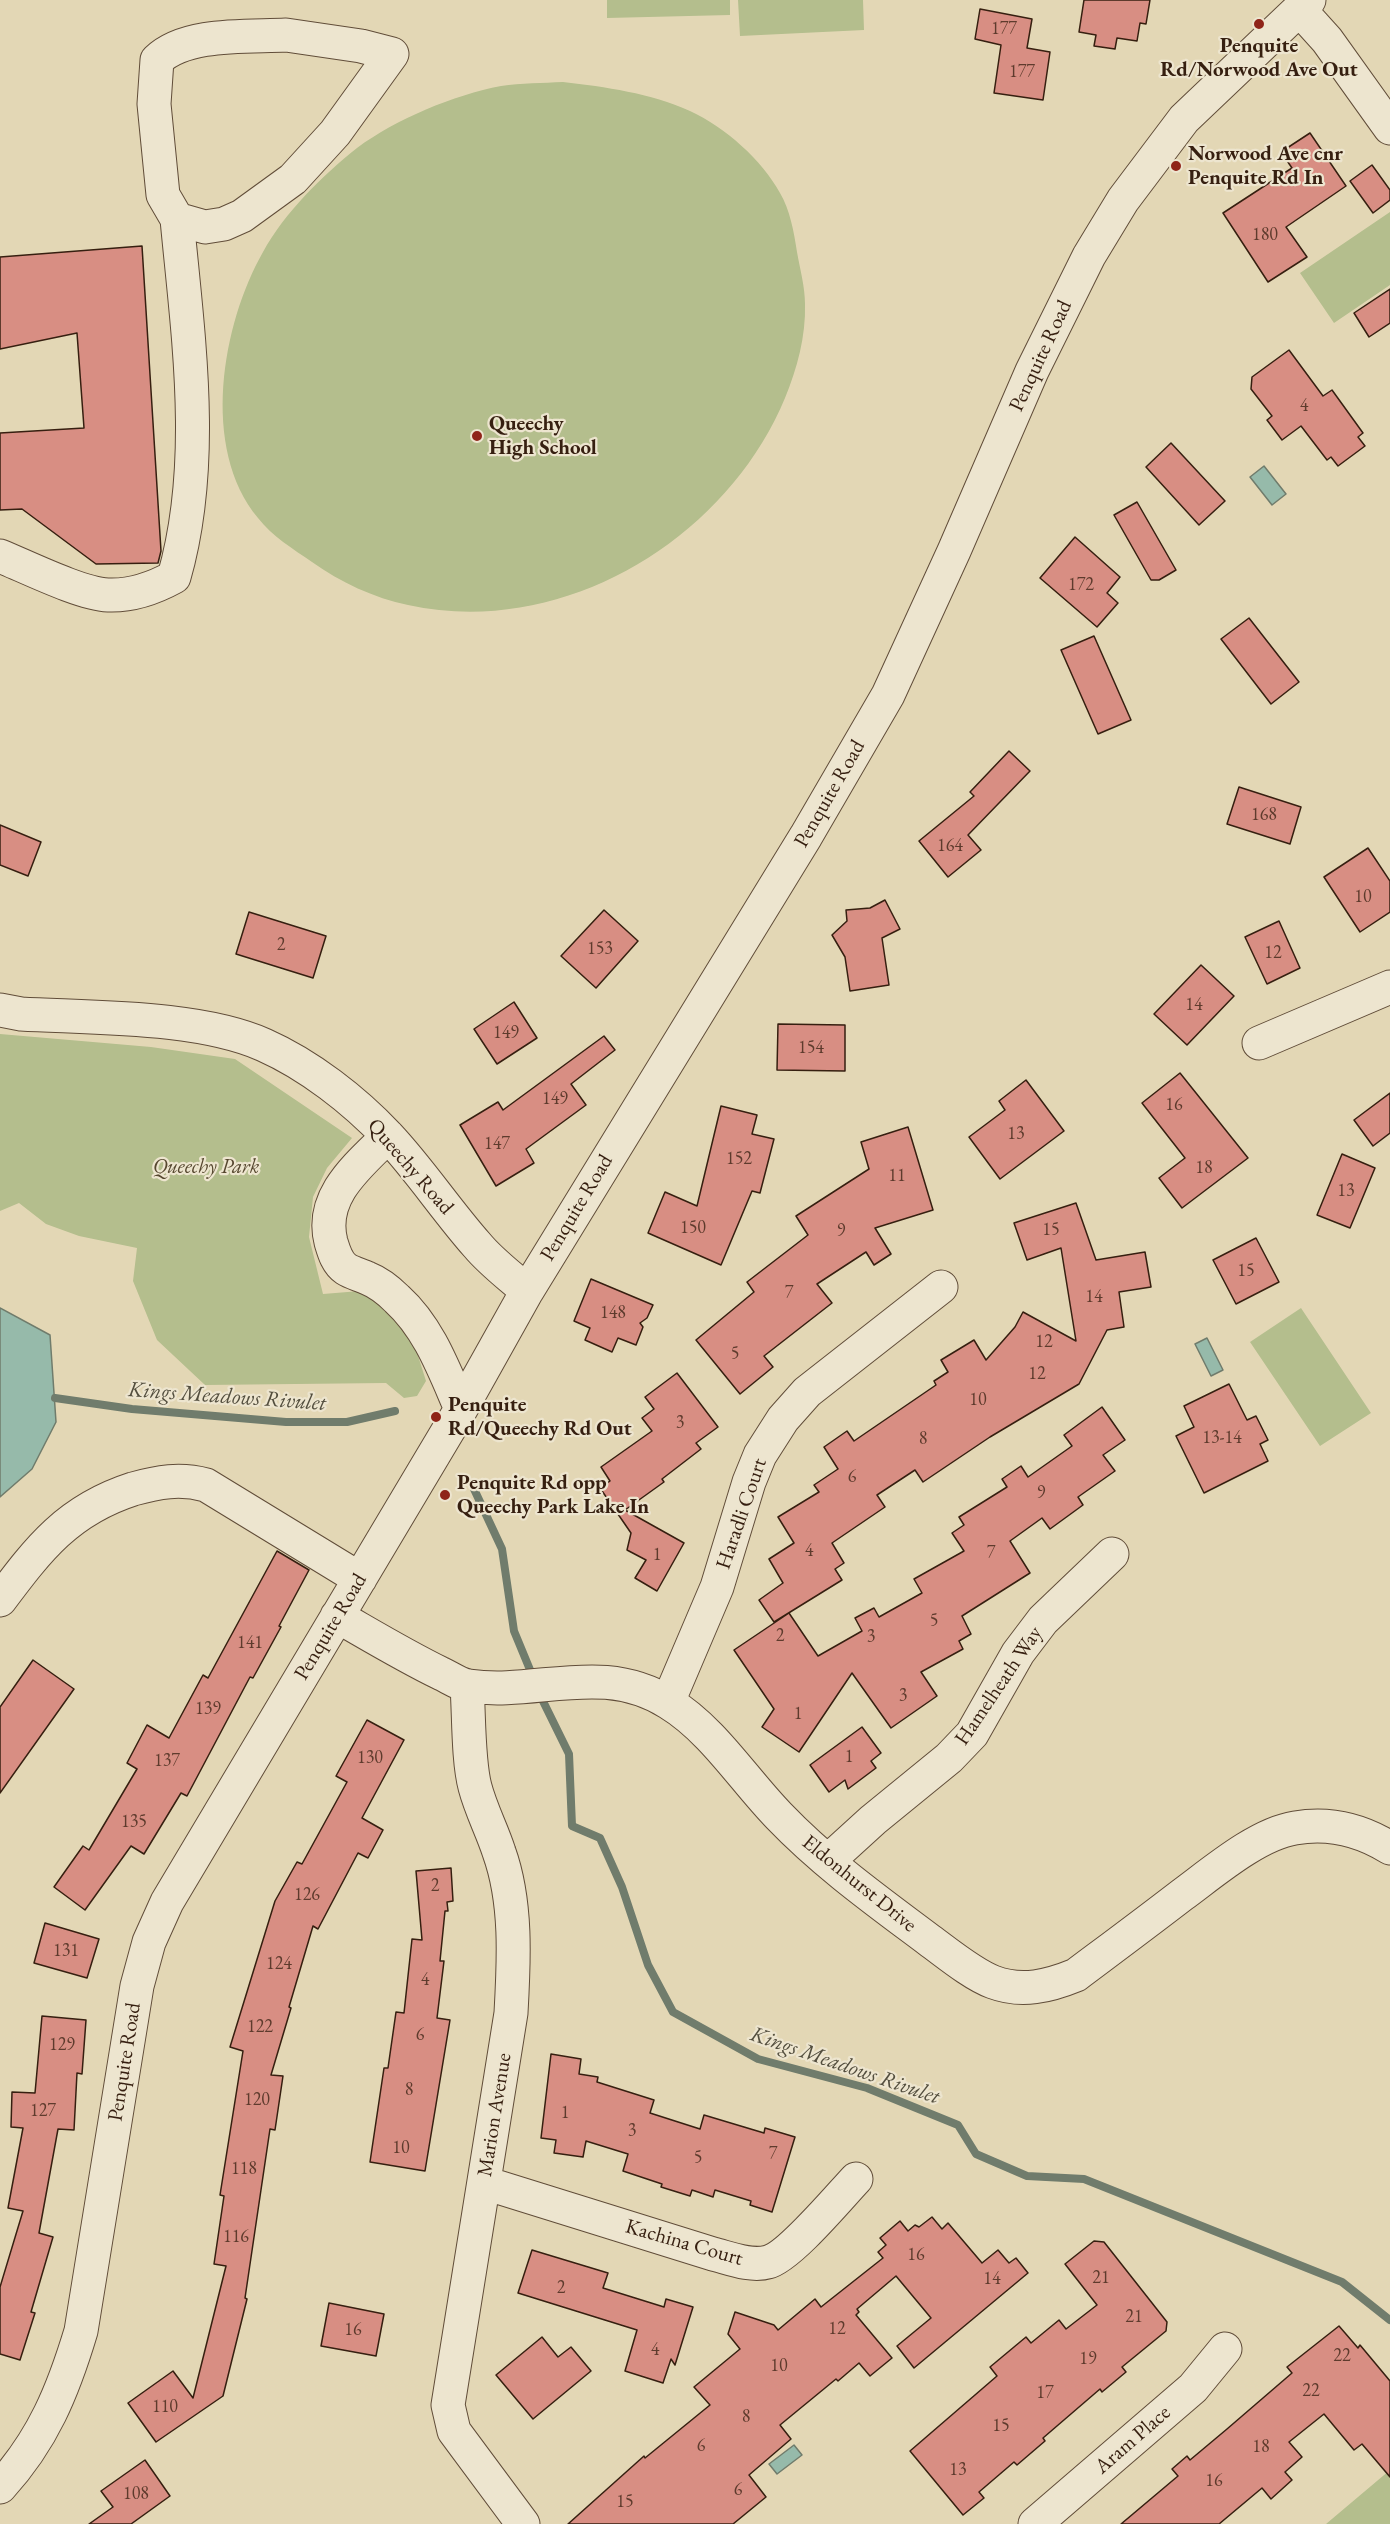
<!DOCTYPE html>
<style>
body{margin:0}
canvas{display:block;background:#e3d7b5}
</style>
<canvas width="1390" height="2524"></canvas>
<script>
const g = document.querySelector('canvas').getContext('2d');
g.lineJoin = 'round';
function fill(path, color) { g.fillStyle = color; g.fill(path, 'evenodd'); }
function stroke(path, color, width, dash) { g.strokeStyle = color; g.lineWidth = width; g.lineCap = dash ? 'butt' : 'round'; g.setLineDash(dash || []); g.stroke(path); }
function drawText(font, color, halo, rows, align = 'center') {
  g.font = font + ' "EB Garamond",serif'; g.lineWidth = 4.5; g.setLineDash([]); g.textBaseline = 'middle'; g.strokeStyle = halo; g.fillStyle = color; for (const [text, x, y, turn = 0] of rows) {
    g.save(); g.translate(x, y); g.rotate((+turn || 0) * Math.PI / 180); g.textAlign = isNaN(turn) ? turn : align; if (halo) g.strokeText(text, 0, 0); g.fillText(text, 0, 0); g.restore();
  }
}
fill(new Path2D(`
 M 607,0 L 730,0 L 730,15 L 607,18 Z
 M 738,0 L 863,0 L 864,30 L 740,36 Z
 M 563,82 C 606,87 650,93 690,111 C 725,127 762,160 780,193 C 790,210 794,232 797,252 C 800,269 805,287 805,304 C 806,336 797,369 785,398 C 726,540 562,639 408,605 C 374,598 340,582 312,562 C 293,549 272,536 258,518 C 200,448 222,324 263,252 C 285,212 322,176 357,148 C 396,119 454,95 501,86 C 521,83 543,83 563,82 Z
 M 1390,212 L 1390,285 L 1334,323 L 1300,273 Z
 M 0,1034 L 151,1047 L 235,1059 L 352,1138 L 327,1168 L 313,1197 L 309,1237 L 323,1294 L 360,1291 L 376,1296 L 414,1343 L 426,1381 L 417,1396 L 404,1398 L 386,1383 L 205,1385 L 157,1340 L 133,1281 L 137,1248 L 79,1236 L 46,1224 L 19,1203 L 0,1211 Z
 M 1301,1308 L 1371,1413 L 1320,1446 L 1250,1342 Z
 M 1390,2470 L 1390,2524 L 1326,2524 Z`), '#b4be8d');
const water = new Path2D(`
 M 1264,466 L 1286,494 L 1272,505 L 1250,477 Z
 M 0,1308 L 50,1335 L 56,1422 L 32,1469 L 0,1497 Z
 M 1207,1338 L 1223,1370 L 1211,1376 L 1195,1344 Z
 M 794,2445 L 802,2455 L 777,2474 L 769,2464 Z`);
fill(water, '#96baaa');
stroke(water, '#707c6c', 1.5);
stroke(new Path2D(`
 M 55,1398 L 132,1409 L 286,1422 L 347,1422 L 395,1411
 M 474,1489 L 502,1549 L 514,1631 L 533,1677
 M 539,1693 L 569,1754 L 572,1826 L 600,1838 L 622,1887 L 648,1965 L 673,2012 L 758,2059 L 867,2088 L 958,2125 L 976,2154 L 1027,2176 L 1084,2179 L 1342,2282 L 1390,2320`), '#707c6c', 8);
const building = new Path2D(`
 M 1084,0 L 1150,0 L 1146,24 L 1140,23 L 1137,41 L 1117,38 L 1115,49 L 1094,46 L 1096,35 L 1079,32 Z
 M 980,9 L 1032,19 L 1027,48 L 1050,52 L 1043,100 L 994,93 L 1001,45 L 975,39 Z
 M 1310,133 L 1346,186 L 1286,227 L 1307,257 L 1268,282 L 1223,213 L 1292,168 L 1281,152 Z
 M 1372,165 L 1390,190 L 1390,200 L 1373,213 L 1350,181 Z
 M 142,246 L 161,551 L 158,563 L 96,564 L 22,509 L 0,510 L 0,433 L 84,428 L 77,333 L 0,349 L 0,257 Z
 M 1390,289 L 1390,323 L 1369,337 L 1354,313 Z
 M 1289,350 L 1323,396 L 1332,390 L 1363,433 L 1358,437 L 1365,446 L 1338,466 L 1331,457 L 1327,460 L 1301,426 L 1282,440 L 1267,420 L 1272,416 L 1251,389 L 1252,377 Z
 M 1171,443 L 1225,501 L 1199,525 L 1146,467 Z
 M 1137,502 L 1176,570 L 1159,580 L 1151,580 L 1114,515 Z
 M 1075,537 L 1120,577 L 1107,593 L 1118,603 L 1097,627 L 1040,578 Z
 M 1249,618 L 1299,682 L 1271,704 L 1221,639 Z
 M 1094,636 L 1131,720 L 1098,734 L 1061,650 Z
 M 1009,751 L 1030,771 L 968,835 L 981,850 L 948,877 L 919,841 L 974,796 L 970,792 Z
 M 1239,787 L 1301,807 L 1290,844 L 1227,824 Z
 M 0,825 L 41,842 L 28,876 L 0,865 Z
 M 1368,848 L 1390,881 L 1390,912 L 1360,932 L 1324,877 Z
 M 885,900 L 900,929 L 882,938 L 889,985 L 850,991 L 845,957 L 832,935 L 847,921 L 846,910 L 870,908 Z
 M 604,910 L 638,941 L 596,988 L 561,956 Z
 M 249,912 L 326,936 L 313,978 L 236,954 Z
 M 1279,921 L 1300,968 L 1267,984 L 1245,937 Z
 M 1201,965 L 1234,996 L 1187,1045 L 1154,1014 Z
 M 514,1002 L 537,1038 L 497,1064 L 474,1029 Z
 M 778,1024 L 845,1025 L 845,1071 L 777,1070 Z
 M 604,1036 L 615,1050 L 571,1084 L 586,1105 L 526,1149 L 534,1163 L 496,1186 L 460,1125 L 498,1102 L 503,1110 Z
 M 1180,1073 L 1248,1158 L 1182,1208 L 1159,1178 L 1185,1158 L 1142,1103 Z
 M 1026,1080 L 1064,1131 L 1000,1179 L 969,1137 L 1005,1110 L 999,1101 Z
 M 1390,1093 L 1390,1133 L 1373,1146 L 1354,1120 Z
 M 721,1106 L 757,1115 L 752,1134 L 774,1139 L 760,1193 L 752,1191 L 721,1265 L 648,1233 L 665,1192 L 697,1206 Z
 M 908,1127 L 933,1210 L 875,1228 L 891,1254 L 874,1265 L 866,1252 L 817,1284 L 832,1303 L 764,1356 L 773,1367 L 740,1394 L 696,1340 L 754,1292 L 747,1282 L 808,1235 L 796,1216 L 869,1169 L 861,1142 Z
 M 1342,1154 L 1375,1168 L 1350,1228 L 1317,1215 Z
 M 1076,1203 L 1096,1260 L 1145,1252 L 1151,1287 L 1119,1292 L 1124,1327 L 1107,1330 L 1079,1384 L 990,1437 L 923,1482 L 915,1470 L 877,1495 L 885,1507 L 832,1543 L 844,1563 L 835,1569 L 842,1580 L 774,1622 L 759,1600 L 783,1583 L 769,1559 L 794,1543 L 778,1517 L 819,1492 L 814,1485 L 838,1469 L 824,1447 L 847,1431 L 854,1441 L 936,1385 L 934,1381 L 948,1372 L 941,1360 L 974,1340 L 986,1360 L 1015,1327 L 1023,1312 L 1076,1341 L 1061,1248 L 1027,1260 L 1014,1223 Z
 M 1256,1238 L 1279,1282 L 1236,1304 L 1213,1260 Z
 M 591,1279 L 653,1305 L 647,1318 L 640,1323 L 643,1327 L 636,1345 L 618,1338 L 612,1352 L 585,1340 L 590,1328 L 574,1321 Z
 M 677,1373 L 718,1427 L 696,1443 L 701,1449 L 662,1479 L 664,1482 L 625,1510 L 684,1543 L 657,1591 L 635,1578 L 646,1560 L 627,1550 L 631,1533 L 600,1488 L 610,1481 L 601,1467 L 652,1431 L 642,1418 L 654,1409 L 645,1397 Z
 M 1229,1384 L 1247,1420 L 1256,1416 L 1268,1440 L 1260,1444 L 1268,1461 L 1204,1493 L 1176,1436 L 1194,1427 L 1184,1406 Z
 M 1102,1407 L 1125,1440 L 1103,1455 L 1115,1471 L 1078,1497 L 1083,1505 L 1050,1529 L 1042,1518 L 1010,1541 L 1030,1573 L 962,1616 L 971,1634 L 959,1641 L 963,1649 L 921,1672 L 937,1696 L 891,1728 L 852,1673 L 799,1752 L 762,1727 L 774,1709 L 734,1650 L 789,1613 L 818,1656 L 862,1631 L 855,1618 L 874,1608 L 879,1617 L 922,1593 L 914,1579 L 964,1551 L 952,1533 L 964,1525 L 959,1517 L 1007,1487 L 1002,1479 L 1021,1466 L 1028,1477 L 1072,1446 L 1064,1435 Z
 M 277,1551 L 309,1570 L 279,1626 L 281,1627 L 253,1678 L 250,1677 L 187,1796 L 181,1793 L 144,1854 L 131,1846 L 85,1910 L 54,1887 L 83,1846 L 89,1850 L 137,1769 L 127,1763 L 147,1725 L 169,1738 L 203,1675 L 208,1678 Z
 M 33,1660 L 74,1689 L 0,1793 L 0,1707 Z
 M 367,1720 L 404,1740 L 362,1818 L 383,1830 L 368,1858 L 358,1853 L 318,1929 L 313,1926 L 289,2007 L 291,2008 L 271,2075 L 283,2076 L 275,2130 L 270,2129 L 245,2298 L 247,2299 L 223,2396 L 156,2442 L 128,2403 L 173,2371 L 193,2398 L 226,2266 L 214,2264 L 224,2196 L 220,2195 L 243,2051 L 230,2047 L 275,1901 L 297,1862 L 302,1864 L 347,1782 L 336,1776 Z
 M 862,1727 L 881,1753 L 871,1761 L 876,1768 L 848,1789 L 845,1780 L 829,1792 L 810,1765 Z
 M 451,1868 L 453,1901 L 447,1902 L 448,1911 L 445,1911 L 440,1961 L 444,1961 L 437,2018 L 450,2020 L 425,2171 L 370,2162 L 384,2068 L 388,2068 L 396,2012 L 404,2013 L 412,1939 L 422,1940 L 416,1871 Z
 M 45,1923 L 99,1939 L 87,1978 L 34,1963 Z
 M 42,2016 L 86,2020 L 82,2074 L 77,2073 L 74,2130 L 58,2129 L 39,2233 L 53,2237 L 31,2312 L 35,2313 L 20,2360 L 0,2354 L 0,2287 L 23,2211 L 8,2208 L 23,2128 L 11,2127 L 12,2092 L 35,2093 Z
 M 551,2054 L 581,2059 L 579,2074 L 598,2077 L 597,2082 L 654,2100 L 650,2113 L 700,2129 L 704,2115 L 764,2133 L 765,2128 L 795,2137 L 772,2212 L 750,2205 L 751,2201 L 715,2190 L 713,2197 L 692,2190 L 690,2196 L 661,2187 L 662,2184 L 623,2171 L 628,2154 L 586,2141 L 583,2157 L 554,2153 L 556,2140 L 541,2138 Z
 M 932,2217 L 942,2229 L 948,2223 L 982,2263 L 998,2250 L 1009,2263 L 1016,2258 L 1028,2273 L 914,2368 L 897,2346 L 931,2318 L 896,2276 L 857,2309 L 859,2312 L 856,2315 L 892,2358 L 870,2376 L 859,2363 L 838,2381 L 836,2379 L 780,2425 L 791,2439 L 749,2475 L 766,2497 L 733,2524 L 568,2524 L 644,2456 L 645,2458 L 710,2405 L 694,2387 L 740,2349 L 728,2334 L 735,2312 L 774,2325 L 778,2330 L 815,2299 L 821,2307 L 883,2258 L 878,2252 L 886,2245 L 880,2238 L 900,2221 L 908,2231 L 915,2225 L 919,2227 Z
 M 1094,2241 L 1104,2242 L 1167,2322 L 1166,2331 L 1122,2367 L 1126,2372 L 1102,2392 L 1100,2389 L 1043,2438 L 1045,2441 L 1017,2465 L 1014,2462 L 979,2492 L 984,2498 L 963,2515 L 910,2451 L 997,2376 L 990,2367 L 1026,2337 L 1031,2343 L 1059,2320 L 1066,2329 L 1097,2305 L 1065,2264 Z
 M 532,2250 L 608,2273 L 603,2288 L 664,2307 L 666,2299 L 693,2307 L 675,2365 L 671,2359 L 663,2383 L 625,2371 L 637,2330 L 518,2293 Z
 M 329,2303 L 384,2314 L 376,2356 L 321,2346 Z
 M 1339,2326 L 1358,2348 L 1360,2345 L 1390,2381 L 1390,2477 L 1362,2444 L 1354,2450 L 1324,2414 L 1289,2442 L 1302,2457 L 1285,2472 L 1292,2480 L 1271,2499 L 1262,2488 L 1219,2524 L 1121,2524 L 1178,2476 L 1172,2469 L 1187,2456 L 1190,2460 L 1227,2429 L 1292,2373 L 1287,2367 Z
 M 542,2337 L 558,2357 L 571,2347 L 591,2371 L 533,2419 L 496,2375 Z
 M 145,2460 L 170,2496 L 131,2524 L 89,2524 L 113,2507 L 101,2491 Z`);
fill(building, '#d88e83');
stroke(building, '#361f10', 1.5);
const minor = new Path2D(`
 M 1299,9 L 1327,40 L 1390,128
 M 286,35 L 361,46 L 392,54 L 335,133 L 293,179 L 242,216 L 224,224 L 205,227 L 177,219 L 163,195 L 154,104 L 157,60 C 186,32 247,37 286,35 Z
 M 0,556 C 27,567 81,594 108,595 C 132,596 154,588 174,577 C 207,462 188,336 177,219
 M 0,1010 L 21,1014 C 93,1018 199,1016 264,1045 C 309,1065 354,1100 388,1136 C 420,1170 446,1210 477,1245 C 491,1262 510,1276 527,1291
 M 1259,1043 L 1390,987
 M 388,1136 C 359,1165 319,1196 331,1242 C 334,1252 337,1263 346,1269 C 352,1273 361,1275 367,1278 C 377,1282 389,1291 397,1299 C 429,1328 444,1370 461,1409
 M 0,1600 C 39,1548 68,1510 133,1489 C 158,1482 180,1478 206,1485 L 360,1579
 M 337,1616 C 372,1636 405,1656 440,1673 C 449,1677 460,1685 469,1686 C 538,1696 602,1661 669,1703 C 713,1730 743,1779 779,1816 C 824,1863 877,1901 929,1940 C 947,1953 972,1974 993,1982 C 1022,1993 1049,1986 1076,1975 C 1112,1948 1147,1922 1182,1895 C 1212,1873 1257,1834 1295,1828 C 1329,1822 1361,1830 1390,1848
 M 467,1686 C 469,1715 468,1761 475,1787 C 481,1810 492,1830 499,1852 C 517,1902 514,1960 511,2013 L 448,2405 L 454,2431 L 523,2524
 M 668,1702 L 717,1587 L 749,1482 L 760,1455 L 783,1419 L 807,1392 L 941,1287
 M 828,1861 L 873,1820 L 949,1758 L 972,1734 L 1018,1653 L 1043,1620 L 1112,1554
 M 485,2183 L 713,2254 C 729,2258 751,2267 768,2262 C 789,2257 839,2197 856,2179
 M 0,2487 C 43,2440 63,2391 81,2331 L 137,1986 L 149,1942 L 167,1902 L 461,1409 L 527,1291 L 806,836 L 888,695 L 954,551 L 1032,371 L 1089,256 L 1123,200 L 1184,119 L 1309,0
 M 1035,2524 L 1193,2388 L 1225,2349`);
stroke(minor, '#614d39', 35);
stroke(minor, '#ede5cf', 33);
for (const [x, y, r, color] of [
 [1259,24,6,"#8f2418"],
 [1176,166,6,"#8f2418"],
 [477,436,6,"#8f2418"],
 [436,1417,6,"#8f2418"],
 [445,1495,6,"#8f2418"]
]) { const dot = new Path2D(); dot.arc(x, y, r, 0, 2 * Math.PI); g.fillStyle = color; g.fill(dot); stroke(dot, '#ede5cf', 2); }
drawText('18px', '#5e3b2d', null, [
 ["177",1004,29],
 ["177",1022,72],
 ["180",1265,235],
 ["4",1304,406],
 ["172",1081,585],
 ["168",1264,815],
 ["164",950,846],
 ["10",1363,897],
 ["2",281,945],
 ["153",600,949],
 ["12",1273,953],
 ["14",1194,1005],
 ["149",506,1033],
 ["154",811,1048],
 ["149",555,1099],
 ["16",1174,1105],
 ["13",1016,1134],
 ["147",497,1144],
 ["152",739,1159],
 ["18",1204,1168],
 ["11",897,1176],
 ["13",1346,1191],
 ["150",693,1228],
 ["15",1051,1230],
 ["9",841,1231],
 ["15",1246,1271],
 ["7",789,1293],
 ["14",1094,1297],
 ["148",613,1313],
 ["12",1044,1342],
 ["5",735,1354],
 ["12",1037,1374],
 ["10",978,1400],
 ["3",680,1423],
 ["13-14",1222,1438],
 ["8",923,1439],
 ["6",852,1477],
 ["9",1041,1493],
 ["4",809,1551],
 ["7",991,1553],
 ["1",657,1555],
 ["5",934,1621],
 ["2",780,1636],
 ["3",871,1637],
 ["141",250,1643],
 ["3",903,1696],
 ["139",208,1709],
 ["1",798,1714],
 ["1",849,1757],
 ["130",370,1758],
 ["137",167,1761],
 ["135",134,1822],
 ["2",435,1886],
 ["126",307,1895],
 ["131",66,1951],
 ["124",279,1964],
 ["4",425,1980],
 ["122",260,2027],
 ["6",420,2035],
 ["129",62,2045],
 ["8",409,2090],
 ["120",257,2100],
 ["127",43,2111],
 ["1",565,2113],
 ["3",632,2131],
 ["10",401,2148],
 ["7",773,2154],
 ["5",698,2158],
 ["118",244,2169],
 ["116",236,2237],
 ["16",916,2255],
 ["21",1101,2278],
 ["14",992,2279],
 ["2",561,2288],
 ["21",1134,2317],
 ["12",837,2329],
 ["16",353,2330],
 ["4",655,2350],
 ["22",1342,2356],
 ["19",1088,2359],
 ["10",779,2366],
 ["22",1311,2391],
 ["17",1045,2393],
 ["110",165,2407],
 ["8",746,2417],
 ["15",1001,2426],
 ["6",701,2446],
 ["18",1261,2447],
 ["13",958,2470],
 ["16",1214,2481],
 ["6",738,2490],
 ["108",136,2494],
 ["15",625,2502]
]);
drawText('bold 21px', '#361f10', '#ede5cf', [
 ["Penquite",1259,46,"center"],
 ["Rd/Norwood Ave Out",1259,70,"center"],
 ["Norwood Ave cnr",1188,154],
 ["Penquite Rd In",1188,178],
 ["Queechy",489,424],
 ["High School",489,448],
 ["Penquite",448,1405],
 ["Rd/Queechy Rd Out",448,1429],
 ["Penquite Rd opp",457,1483],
 ["Queechy Park Lake In",457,1507]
], 'left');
drawText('21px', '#361f10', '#ede5cf', [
 ["Penquite Road",1041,356,-65],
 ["Penquite Road",830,794,-60],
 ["Queechy Road",410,1167,49],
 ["Penquite Road",577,1208,-59],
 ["Haradli Court",742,1514,-71],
 ["Penquite Road",331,1627,-59],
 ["Hamelheath Way",999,1686,-56],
 ["Eldonhurst Drive",859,1884,39],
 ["Penquite Road",125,2062,-81],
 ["Marion Avenue",495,2115,-81],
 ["Kachina Court",684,2243,16],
 ["Aram Place",1133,2440,-41]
]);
drawText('italic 21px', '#56472f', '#ede5cf', [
 ["Queechy Park",206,1167]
]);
drawText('italic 22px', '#534e3e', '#ede5cf', [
 ["Kings Meadows Rivulet",227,1397,4],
 ["Kings Meadows Rivulet",845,2066,19]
]);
</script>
